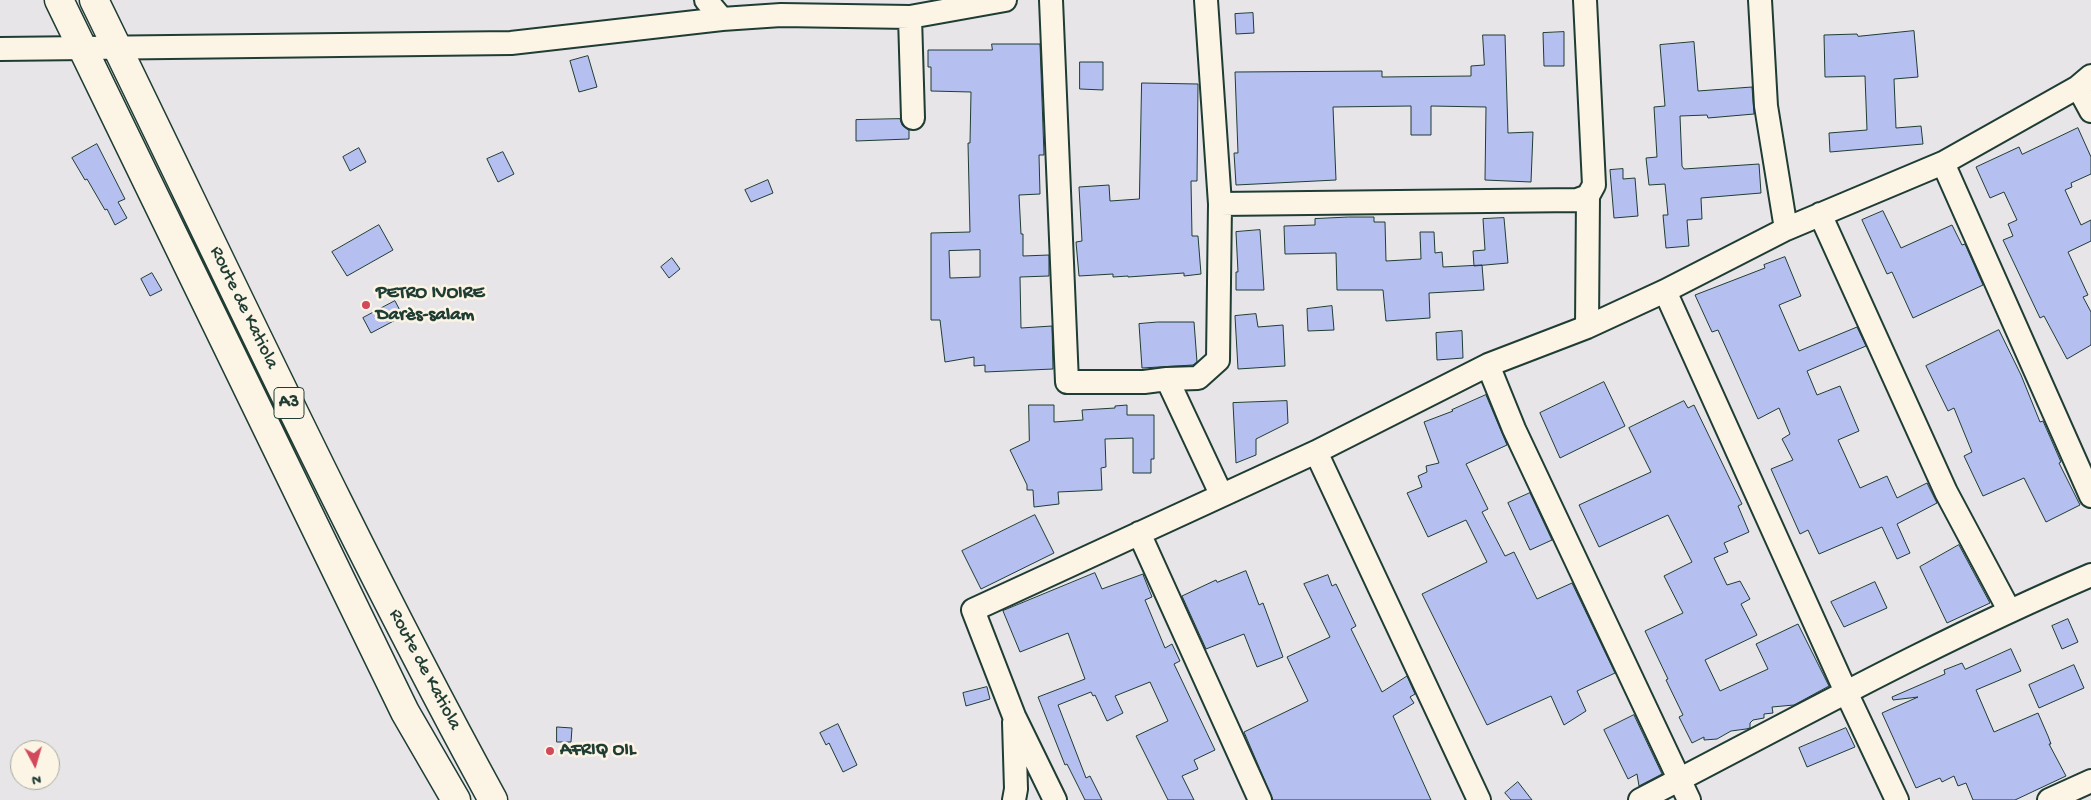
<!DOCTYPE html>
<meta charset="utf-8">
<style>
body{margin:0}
#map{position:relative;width:2091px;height:800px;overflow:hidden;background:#e7e5e8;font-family:"Gochi Hand",sans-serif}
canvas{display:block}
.north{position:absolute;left:10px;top:740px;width:50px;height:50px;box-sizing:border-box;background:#fcf5e5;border:1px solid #a4ab9e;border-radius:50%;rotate:174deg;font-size:14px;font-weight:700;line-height:20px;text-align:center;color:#1f3d34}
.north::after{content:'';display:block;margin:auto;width:18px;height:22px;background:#d1495b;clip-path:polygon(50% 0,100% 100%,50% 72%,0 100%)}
</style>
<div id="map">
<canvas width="2091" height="800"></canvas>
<div class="north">N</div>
</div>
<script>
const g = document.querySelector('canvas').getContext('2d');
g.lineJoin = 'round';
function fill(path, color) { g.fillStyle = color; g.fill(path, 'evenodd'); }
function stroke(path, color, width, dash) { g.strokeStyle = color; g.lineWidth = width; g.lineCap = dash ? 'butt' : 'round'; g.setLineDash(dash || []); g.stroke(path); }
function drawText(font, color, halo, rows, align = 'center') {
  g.font = font + ' "Gochi Hand",sans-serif'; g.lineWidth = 5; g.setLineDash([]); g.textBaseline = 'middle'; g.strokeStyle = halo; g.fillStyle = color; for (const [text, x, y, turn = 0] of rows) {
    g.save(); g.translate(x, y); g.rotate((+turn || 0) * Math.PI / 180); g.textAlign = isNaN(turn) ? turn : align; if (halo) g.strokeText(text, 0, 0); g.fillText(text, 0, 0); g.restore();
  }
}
const building = new Path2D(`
 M 1253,13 L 1254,33 L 1236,34 L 1235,14 Z
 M 1914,31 L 1918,77 L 1894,79 L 1896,128 L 1921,126 L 1923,144 L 1830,152 L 1829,133 L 1867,130 L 1865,76 L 1825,77 L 1824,35 L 1857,34 L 1858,36 Z
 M 1564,32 L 1564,66 L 1544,66 L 1543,33 Z
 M 1483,35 L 1505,35 L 1508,133 L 1533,132 L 1531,182 L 1485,180 L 1486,107 L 1431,106 L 1431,135 L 1411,135 L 1411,106 L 1333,107 L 1336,180 L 1236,185 L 1234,153 L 1238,153 L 1235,72 L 1382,71 L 1382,77 L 1471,76 L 1471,66 L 1484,65 Z
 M 1694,42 L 1698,91 L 1752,87 L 1754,114 L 1708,118 L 1707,115 L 1680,116 L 1682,166 L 1684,169 L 1759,164 L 1761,193 L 1701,198 L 1702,219 L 1687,220 L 1689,246 L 1666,248 L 1663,215 L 1668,215 L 1665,184 L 1649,185 L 1646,158 L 1657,157 L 1654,107 L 1665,106 L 1660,45 Z
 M 992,44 L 1040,44 L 1044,155 L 1039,155 L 1040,194 L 1019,195 L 1021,234 L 1023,234 L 1023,256 L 1049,255 L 1049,276 L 1020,277 L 1021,328 L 1052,326 L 1053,369 L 985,372 L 985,365 L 974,366 L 974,357 L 945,362 L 940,320 L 931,320 L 931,233 L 970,232 L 968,143 L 970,143 L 971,92 L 931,91 L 931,67 L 928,67 L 928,50 L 992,50 ZM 980,250 L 980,277 L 950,278 L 949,251 Z
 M 588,56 L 597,87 L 579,92 L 570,61 Z
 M 1080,62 L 1103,62 L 1103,90 L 1080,89 Z
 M 1142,83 L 1198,84 L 1197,181 L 1191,181 L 1192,236 L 1198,236 L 1201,274 L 1184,276 L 1184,273 L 1128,277 L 1128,276 L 1113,277 L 1113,274 L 1079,276 L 1076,242 L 1082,241 L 1079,187 L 1109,185 L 1110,201 L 1139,199 Z
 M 900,119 L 902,125 L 909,130 L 909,139 L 856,141 L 856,120 Z
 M 2078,128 L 2091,157 L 2091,174 L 2071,183 L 2072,187 L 2065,190 L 2081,225 L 2091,220 L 2091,241 L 2068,252 L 2088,295 L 2083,297 L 2091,312 L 2091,345 L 2067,359 L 2044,316 L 2040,318 L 2003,240 L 2013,236 L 2008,224 L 2017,220 L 2004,192 L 1990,198 L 1976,167 L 2019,147 L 2022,154 Z
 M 97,144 L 125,199 L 118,202 L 127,218 L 115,225 L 107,209 L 105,210 L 87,179 L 85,180 L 72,158 Z
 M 359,148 L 366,162 L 350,171 L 343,157 Z
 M 503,152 L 514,174 L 498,182 L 487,159 Z
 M 1623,169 L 1623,179 L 1635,178 L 1638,216 L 1614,218 L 1610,170 Z
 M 768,180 L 773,193 L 751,202 L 745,190 Z
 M 1883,211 L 1901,248 L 1952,225 L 1962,245 L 1965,244 L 1983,285 L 1913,318 L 1892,272 L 1887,274 L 1862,220 Z
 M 1349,217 L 1374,217 L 1374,222 L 1385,222 L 1386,261 L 1421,259 L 1420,232 L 1434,232 L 1435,253 L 1442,252 L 1443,267 L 1482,265 L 1484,290 L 1429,293 L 1430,318 L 1386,321 L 1383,290 L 1337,290 L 1336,253 L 1285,254 L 1284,226 L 1315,225 L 1315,219 Z
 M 1504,218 L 1508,263 L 1474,266 L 1473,251 L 1485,250 L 1483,219 Z
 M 379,225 L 393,250 L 347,276 L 332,252 Z
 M 1260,230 L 1264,290 L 1236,290 L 1236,272 L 1238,272 L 1236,232 Z
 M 1785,257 L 1801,296 L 1779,305 L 1799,351 L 1857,327 L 1866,346 L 1807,371 L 1817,395 L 1840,386 L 1859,431 L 1838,440 L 1860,488 L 1887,476 L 1897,498 L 1927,483 L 1937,503 L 1897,524 L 1910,553 L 1897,559 L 1882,527 L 1819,554 L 1808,530 L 1800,534 L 1771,469 L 1793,460 L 1782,439 L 1790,434 L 1779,408 L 1758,419 L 1718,330 L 1712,332 L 1695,295 L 1765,268 L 1764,265 Z
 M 672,258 L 680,269 L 669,278 L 661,267 Z
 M 152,273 L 162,290 L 150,296 L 141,279 Z
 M 395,301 L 403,316 L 371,333 L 363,318 Z
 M 1332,306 L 1334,330 L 1308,331 L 1307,309 Z
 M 1256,314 L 1258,327 L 1283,325 L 1285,366 L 1238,369 L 1235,316 Z
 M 1158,322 L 1194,322 L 1197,362 L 1193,365 L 1142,368 L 1139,324 Z
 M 1999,330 L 2021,375 L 2040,422 L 2043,421 L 2061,462 L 2059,463 L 2080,505 L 2046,522 L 2024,478 L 1983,496 L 1964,456 L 1972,452 L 1954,408 L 1948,411 L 1926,366 Z
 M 1462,331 L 1463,358 L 1437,360 L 1436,333 Z
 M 1604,382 L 1625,426 L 1560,458 L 1540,413 Z
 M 1486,395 L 1507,445 L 1466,464 L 1488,509 L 1482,512 L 1505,556 L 1514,552 L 1537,599 L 1572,583 L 1615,673 L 1577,691 L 1586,711 L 1564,725 L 1551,696 L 1487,725 L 1422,594 L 1487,562 L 1466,520 L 1428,537 L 1407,493 L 1422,487 L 1418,476 L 1427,472 L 1426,466 L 1439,463 L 1424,422 L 1453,411 L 1452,410 Z
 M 1287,401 L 1288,423 L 1256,439 L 1256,455 L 1236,463 L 1233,403 Z
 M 1684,401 L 1688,408 L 1694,405 L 1742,504 L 1738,506 L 1749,532 L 1724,543 L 1728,552 L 1714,558 L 1727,585 L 1740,581 L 1750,599 L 1741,604 L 1757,635 L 1705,660 L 1720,691 L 1768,669 L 1756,644 L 1798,624 L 1829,686 L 1794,705 L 1772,707 L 1773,713 L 1764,714 L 1764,718 L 1753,720 L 1750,723 L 1750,728 L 1746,729 L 1731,731 L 1717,739 L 1704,740 L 1704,737 L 1692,743 L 1679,717 L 1683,715 L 1666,680 L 1668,679 L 1645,631 L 1683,613 L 1664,576 L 1692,562 L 1668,515 L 1599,547 L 1579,505 L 1651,472 L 1629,428 Z
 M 1029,405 L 1054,405 L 1054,422 L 1083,420 L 1082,410 L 1115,408 L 1115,406 L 1127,405 L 1127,415 L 1154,415 L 1154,459 L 1151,459 L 1151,473 L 1133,473 L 1133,438 L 1105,439 L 1106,467 L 1101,468 L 1102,490 L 1058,492 L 1059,504 L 1034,507 L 1033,490 L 1027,490 L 1027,485 L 1010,450 L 1029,441 Z
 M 1530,493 L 1552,540 L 1530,550 L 1508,503 Z
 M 1035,515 L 1054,553 L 981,589 L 962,551 Z
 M 1959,545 L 1990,603 L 1947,623 L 1920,567 Z
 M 1246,571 L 1259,605 L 1263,603 L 1283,657 L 1257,667 L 1244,634 L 1206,649 L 1182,596 L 1216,580 L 1217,582 Z
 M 1095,573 L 1102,589 L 1143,574 L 1144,577 L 1152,597 L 1145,600 L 1165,648 L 1172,644 L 1180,661 L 1174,664 L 1215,750 L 1194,760 L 1198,769 L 1182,776 L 1194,800 L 1168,800 L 1136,736 L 1168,721 L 1150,682 L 1115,696 L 1123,713 L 1107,721 L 1095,695 L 1093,696 L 1091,692 L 1058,705 L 1086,778 L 1090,776 L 1102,800 L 1085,800 L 1067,764 L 1065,765 L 1038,697 L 1085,679 L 1068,633 L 1020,652 L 1003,611 Z
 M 1328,575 L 1332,586 L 1336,584 L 1356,626 L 1351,629 L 1382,692 L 1407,676 L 1415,694 L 1410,697 L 1414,703 L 1393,716 L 1431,800 L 1273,800 L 1244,732 L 1308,701 L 1287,657 L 1330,637 L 1304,584 Z
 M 1875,582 L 1887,608 L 1844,627 L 1831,602 Z
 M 2068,619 L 2078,642 L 2062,649 L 2052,626 Z
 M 2011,649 L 2021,671 L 1976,690 L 1994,732 L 2038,713 L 2048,736 L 2051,744 L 2049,744 L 2066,776 L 2015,800 L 1973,800 L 1966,783 L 1958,786 L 1954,776 L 1942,782 L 1940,778 L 1916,788 L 1882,713 L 1918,697 L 1893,700 L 1892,697 L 1945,674 L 1944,670 L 1962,663 L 1965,669 Z
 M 2074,665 L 2084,688 L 2039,708 L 2029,685 Z
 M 987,687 L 990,699 L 966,706 L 963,693 Z
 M 1634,715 L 1662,774 L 1639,786 L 1637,774 L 1628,779 L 1604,730 Z
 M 838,724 L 857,765 L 843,772 L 829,743 L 826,745 L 820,733 Z
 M 557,727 L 572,728 L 571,742 L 557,742 Z
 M 1846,728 L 1855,747 L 1807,767 L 1799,748 Z
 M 1518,782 L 1532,800 L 1511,800 L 1505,793 Z`);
fill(building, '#b5bff0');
stroke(building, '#1f3d34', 1);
const minor = new Path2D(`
 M 706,0 L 722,19
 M 1051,0 L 1067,382 L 1144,382 L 1167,379 L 1221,494
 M 1760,0 L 1766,106 L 1786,229
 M 910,17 L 913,118
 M 0,49 L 511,43 L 722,19 L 781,15 L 910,17 L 1005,0
 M 2078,87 L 2091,111
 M 1943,163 L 2091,496
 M 1220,204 L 1577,200 L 1588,196 L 1594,185 L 1585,0
 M 1820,214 L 1946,492 L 2009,610
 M 1665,291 L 1846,692 L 1897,800
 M 1587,327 L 1588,196
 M 1488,365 L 1514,429 L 1689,800
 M 1167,379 L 1198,378 L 1218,360 L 1220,204 L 1206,0
 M 1316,452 L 1479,800
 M 1139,533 L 1260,800
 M 1014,800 L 1016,789 L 1014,722
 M 1055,800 L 1014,716 L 973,610 L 1316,452 L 1488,365 L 1587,327 L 1665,291 L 1786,229 L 1943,163 L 2078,87 L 2091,76
 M 1640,800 C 1789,723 1936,641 2091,575
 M 2049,800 L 2091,781`);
const highway = new Path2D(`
 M 59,0 L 405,712 L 456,800
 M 94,0 C 225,268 350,539 493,800`);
stroke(minor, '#1f3d34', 26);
stroke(highway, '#1f3d34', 31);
stroke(minor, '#fcf5e5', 22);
stroke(highway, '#fcf5e5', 28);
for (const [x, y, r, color] of [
 [366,305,5,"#d1495b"],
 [550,751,5,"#d1495b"]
]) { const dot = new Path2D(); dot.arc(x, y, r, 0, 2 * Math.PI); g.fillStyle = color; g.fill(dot); stroke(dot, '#fcf5e5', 2); }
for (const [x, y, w] of [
 [289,403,30]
]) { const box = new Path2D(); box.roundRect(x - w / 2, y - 15.5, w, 31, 4); g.fillStyle = '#fcf5e5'; g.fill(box); stroke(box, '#1f3d34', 1); }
drawText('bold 18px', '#1f3d34', null, [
 ["A3",289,403]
]);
drawText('bold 19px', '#1f3d34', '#fcf5e5', [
 ["PETRO IVOIRE",376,294],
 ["Darès-salam",376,316],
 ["AFRIQ OIL",560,751]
], 'left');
drawText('19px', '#1f3d34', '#fcf5e5', [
 ["Route de Katiola",243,308,64],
 ["Route de Katiola",424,670,62]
]);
</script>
